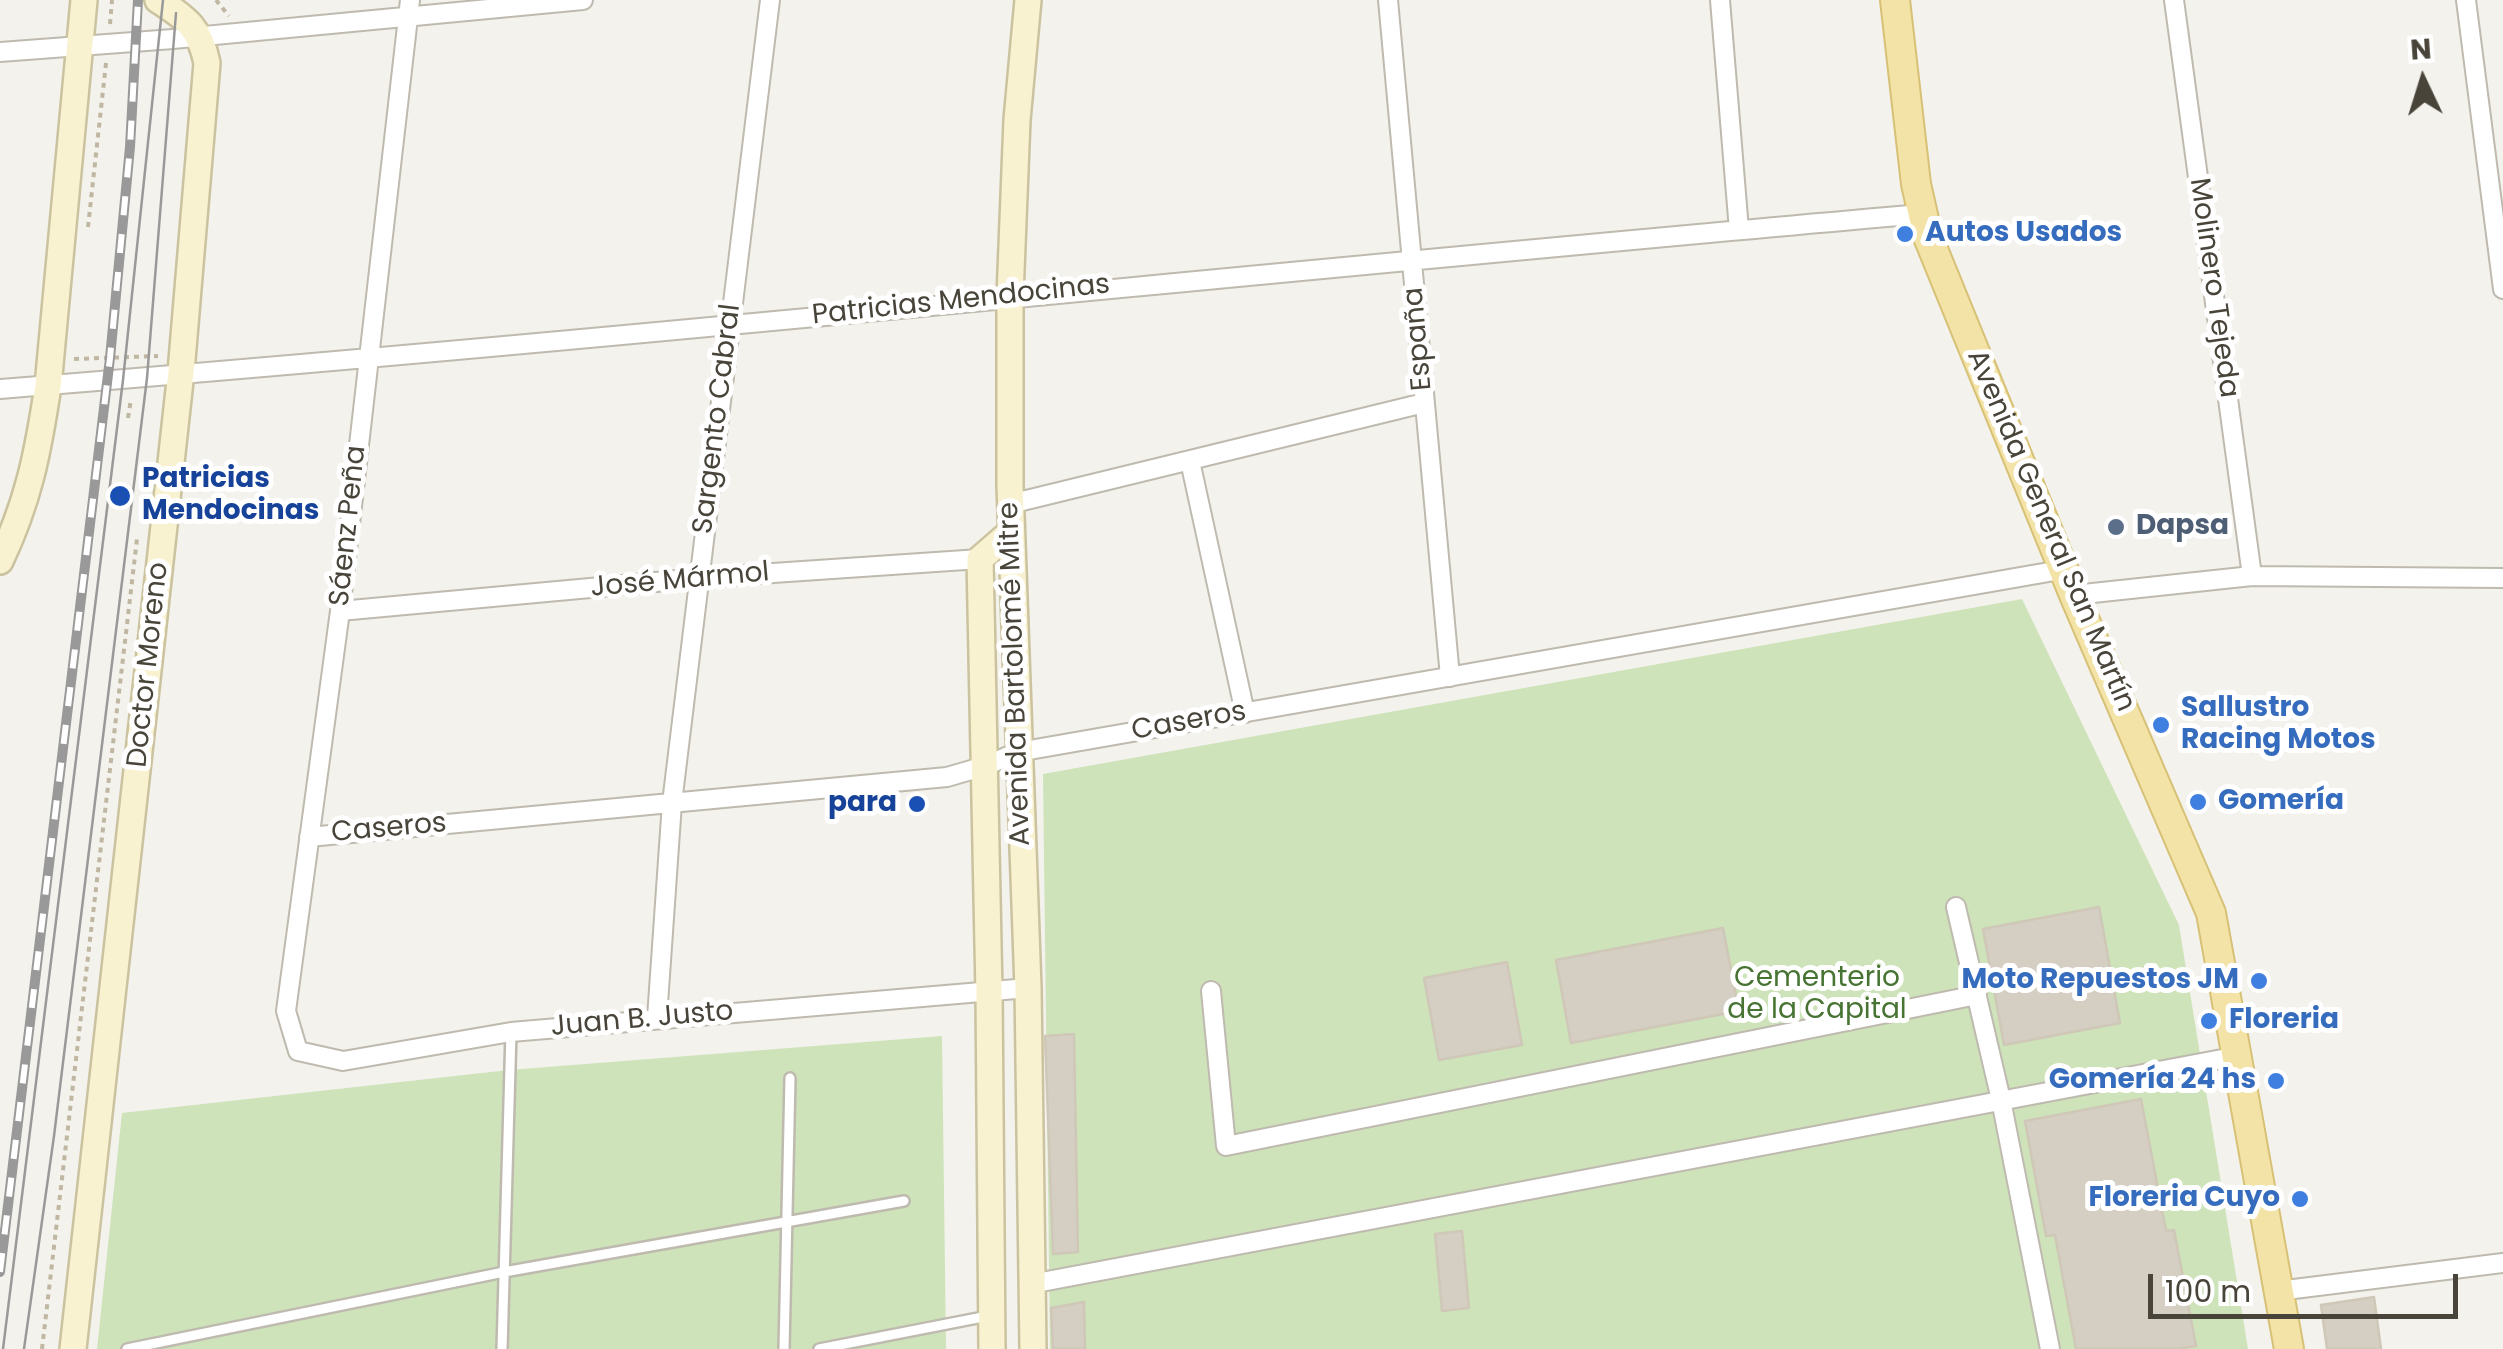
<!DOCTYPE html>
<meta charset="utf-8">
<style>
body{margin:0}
#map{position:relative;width:2503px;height:1349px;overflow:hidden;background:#f4f2ec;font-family:Poppins,sans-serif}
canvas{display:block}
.north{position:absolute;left:2373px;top:30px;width:100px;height:100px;-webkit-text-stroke:8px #fff;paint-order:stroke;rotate:356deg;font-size:28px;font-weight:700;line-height:40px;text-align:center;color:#48443a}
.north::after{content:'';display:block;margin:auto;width:35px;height:45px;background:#48443a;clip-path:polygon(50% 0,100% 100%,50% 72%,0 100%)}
.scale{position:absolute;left:2148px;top:1274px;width:310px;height:45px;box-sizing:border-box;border:5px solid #48443a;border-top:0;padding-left:12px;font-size:30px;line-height:35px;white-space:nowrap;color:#48443a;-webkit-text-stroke:8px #fff;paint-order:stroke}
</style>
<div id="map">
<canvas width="2503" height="1349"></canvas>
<div class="north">N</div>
<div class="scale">100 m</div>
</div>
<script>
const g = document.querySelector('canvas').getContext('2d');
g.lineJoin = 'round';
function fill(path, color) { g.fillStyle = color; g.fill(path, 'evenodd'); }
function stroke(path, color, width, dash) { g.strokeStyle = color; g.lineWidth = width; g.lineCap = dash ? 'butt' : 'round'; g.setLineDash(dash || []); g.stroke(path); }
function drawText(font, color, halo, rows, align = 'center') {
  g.font = font + ' Poppins,sans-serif'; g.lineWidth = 10; g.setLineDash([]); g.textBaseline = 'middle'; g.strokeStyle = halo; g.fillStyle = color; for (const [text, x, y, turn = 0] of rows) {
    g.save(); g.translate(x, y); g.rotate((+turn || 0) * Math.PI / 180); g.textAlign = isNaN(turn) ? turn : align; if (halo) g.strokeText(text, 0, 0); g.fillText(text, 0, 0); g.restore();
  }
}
fill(new Path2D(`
 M 2022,599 L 2179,925 L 2248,1349 L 1050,1349 L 1043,774 Z
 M 942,1036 L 946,1349 L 97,1349 L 122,1113 L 509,1070 Z`), '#cee3ba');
const building = new Path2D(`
 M 2099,907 L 2120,1023 L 2004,1045 L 1983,929 Z
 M 1723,928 L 1739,1011 L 1571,1043 L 1556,960 Z
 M 1507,962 L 1522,1045 L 1439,1060 L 1424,978 Z
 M 1074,1034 L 1078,1252 L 1053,1254 L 1045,1036 Z
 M 2141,1099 L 2166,1231 L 2174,1230 L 2196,1346 L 2177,1349 L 2076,1349 L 2055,1235 L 2046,1236 L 2025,1121 Z
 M 1462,1231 L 1469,1308 L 1442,1311 L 1435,1234 Z
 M 2374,1297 L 2381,1349 L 2327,1349 L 2321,1305 Z
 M 1084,1302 L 1085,1349 L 1053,1349 L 1051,1308 Z`);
fill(building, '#d5cfc3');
stroke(building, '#cfc7b7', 2.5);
const lane = new Path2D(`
 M 127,1349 L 504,1272 L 904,1201
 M 502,1349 L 511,1032
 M 784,1349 L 790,1078
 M 819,1349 L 988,1316`);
const street = new Path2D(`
 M 410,0 L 340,611 L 286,1011 L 298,1051 L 343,1061 L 511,1032 L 1028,988
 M 1388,0 L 1450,677
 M 1720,0 L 1739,230
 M 2174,0 L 2252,576
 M 2466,0 L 2503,289
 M 0,52 L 173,39 L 583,0
 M 0,389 C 641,338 1281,270 1921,214
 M 1190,461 L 1245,713
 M 1010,504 L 1424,403
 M 2074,595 L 2252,576 L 2503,578
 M 340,611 L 699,578 L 980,559
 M 309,837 L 947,777 L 985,766 L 1018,752 L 2066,569
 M 1956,907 L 2001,1100 L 2050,1349
 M 1211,991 L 1226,1146 L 1977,995
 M 657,1018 L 672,803 L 770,0
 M 1031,1284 L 2238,1056
 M 2278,1291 L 2503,1263`);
const secondary = new Path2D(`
 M 1028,0 L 1017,120 L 1010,296 L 1010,486 L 1028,988 L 1033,1349
 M 0,561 C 29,500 38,452 48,386 L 84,0
 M 73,1349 L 181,372 L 207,63 C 200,29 188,19 158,0
 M 992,1349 L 989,993 L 980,559 L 1011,532`);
const primary = new Path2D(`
 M 1895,0 L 1916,184 L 1928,237 L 2074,595 L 2211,913 L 2289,1349`);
stroke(lane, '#bfbaaf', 14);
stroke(street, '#bfbaaf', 22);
stroke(secondary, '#cbc39f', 30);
stroke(primary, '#d7c177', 32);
stroke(new Path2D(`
 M 216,0 L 229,16
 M 110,24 L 112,0
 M 88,227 L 106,63
 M 74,359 L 158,356
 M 128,418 L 131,399
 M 42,1349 L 137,539`), '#bfb7a2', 4, [5, 5]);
stroke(lane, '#fff', 9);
stroke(street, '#fff', 18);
stroke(secondary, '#f9f2d1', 25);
stroke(primary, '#f3e3a6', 28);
stroke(new Path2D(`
 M 3,1349 L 123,380 L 163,0
 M 24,1349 L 54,1136 L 147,378 L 176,13`), '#999', 2.5);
const rail = new Path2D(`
 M 0,1272 L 110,358 L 130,147 L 138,0`);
stroke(rail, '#999', 10);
stroke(rail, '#fff', 6, [19]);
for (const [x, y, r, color] of [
 [1905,234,10,"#3f7fe0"],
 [120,496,12,"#1a4fb4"],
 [2116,527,10,"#5c6f8a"],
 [2161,725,10,"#3f7fe0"],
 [2198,802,10,"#3f7fe0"],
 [917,804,10,"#1a4fb4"],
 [2259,981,10,"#3f7fe0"],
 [2209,1021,10,"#3f7fe0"],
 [2276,1081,10,"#3f7fe0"],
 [2300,1199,10,"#3f7fe0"]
]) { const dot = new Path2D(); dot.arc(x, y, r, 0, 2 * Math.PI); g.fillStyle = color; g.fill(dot); stroke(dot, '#fff', 4); }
drawText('bold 28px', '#366cbe', '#fff', [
 ["Autos Usados",1925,234],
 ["Sallustro",2181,709],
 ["Racing Motos",2181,741],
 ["Gomería",2218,802],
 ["Moto Repuestos JM",2239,981,"right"],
 ["Floreria",2229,1021],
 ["Gomería 24 hs",2256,1081,"right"],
 ["Floreria Cuyo",2280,1199,"right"]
], 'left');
drawText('28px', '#48443a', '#fff', [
 ["Molinero Tejeda",2213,288,82],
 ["Patricias Mendocinas",961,301,-6],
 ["España",1419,339,-95],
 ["Sargento Cabral",718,419,-83],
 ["Sáenz Peña",349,526,-84],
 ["Avenida General San Martín",2050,531,67],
 ["José Mármol",680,581,-5],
 ["Doctor Moreno",149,665,-84],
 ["Avenida Bartolomé Mitre",1016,674,-92],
 ["Caseros",1189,722,-10],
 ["Caseros",389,829,-5],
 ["Juan B. Justo",642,1020,-5]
]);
drawText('bold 28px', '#164399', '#fff', [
 ["Patricias",142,480],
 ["Mendocinas",142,512],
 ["para",897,804,"right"]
], 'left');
drawText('bold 28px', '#4e5e75', '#fff', [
 ["Dapsa",2136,527]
], 'left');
drawText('28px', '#477433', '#fff', [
 ["Cementerio",1817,979],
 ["de la Capital",1817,1011]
]);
</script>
